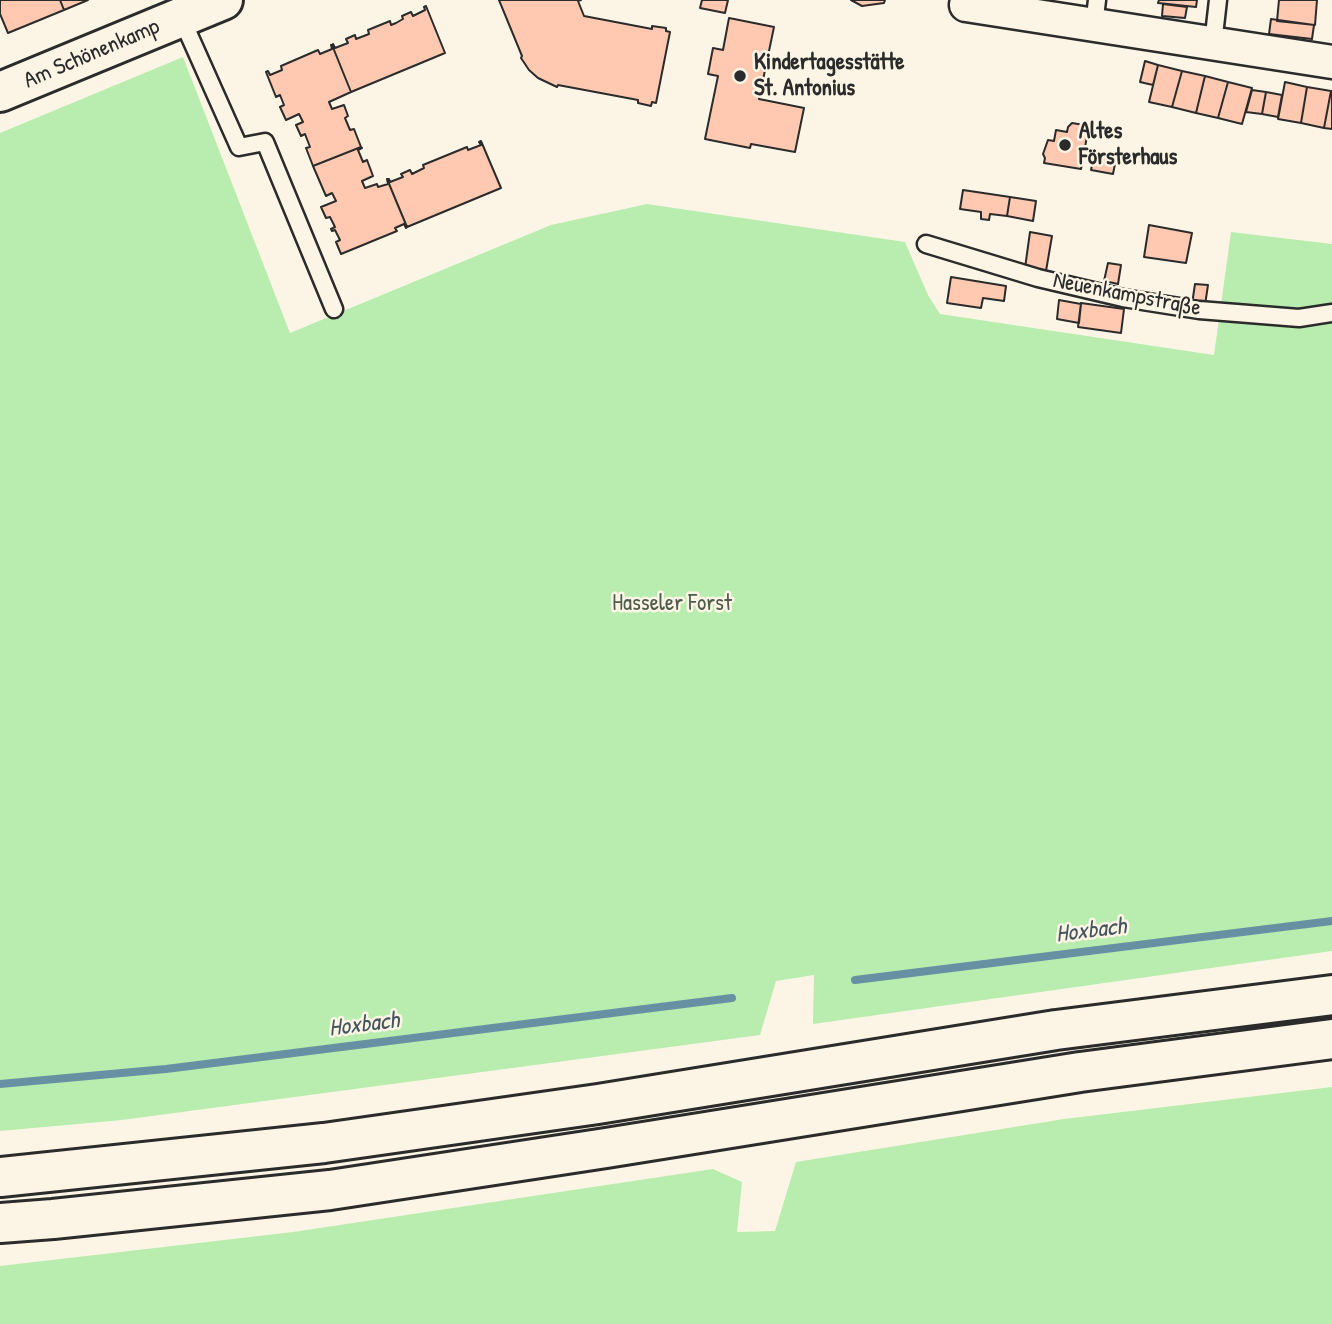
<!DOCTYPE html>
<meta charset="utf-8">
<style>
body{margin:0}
canvas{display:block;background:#fcf5e5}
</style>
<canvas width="1332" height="1324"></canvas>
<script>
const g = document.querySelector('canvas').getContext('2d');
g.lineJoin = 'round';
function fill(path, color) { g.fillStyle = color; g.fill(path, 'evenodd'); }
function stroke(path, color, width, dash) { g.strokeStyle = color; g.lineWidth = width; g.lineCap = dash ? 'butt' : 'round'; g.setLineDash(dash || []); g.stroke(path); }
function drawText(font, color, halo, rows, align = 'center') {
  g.font = font + ' "Patrick Hand",sans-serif'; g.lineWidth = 5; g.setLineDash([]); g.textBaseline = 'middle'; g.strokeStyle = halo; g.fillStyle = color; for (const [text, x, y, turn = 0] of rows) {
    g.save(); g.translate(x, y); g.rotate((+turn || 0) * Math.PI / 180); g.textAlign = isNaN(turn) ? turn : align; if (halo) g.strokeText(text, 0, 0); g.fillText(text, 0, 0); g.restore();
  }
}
fill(new Path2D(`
 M 183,57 L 290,333 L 551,225 L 647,204 L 905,242 L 928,295 L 940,314 L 1214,355 L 1231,232 L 1332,244 L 1332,951 L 813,1024 L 814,975 L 776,981 L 760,1035 L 122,1120 L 0,1131 L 0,133 Z
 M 1332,1087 L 1332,1324 L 0,1324 L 0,1266 L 293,1232 L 713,1169 L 742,1182 L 737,1232 L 775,1231 L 796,1162 L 1064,1119 Z`), '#b8edaf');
stroke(new Path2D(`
 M 855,980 L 1332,921
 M 0,1084 L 166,1069 L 732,998`), '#6890a3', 8);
const building = new Path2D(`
 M 0,0 L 60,0 L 64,10 L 8,33 L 0,14 Z
 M 60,0 L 88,0 L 64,10 Z
 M 499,0 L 581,0 L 578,1 L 584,16 L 652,29 L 652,26 L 666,28 L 666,31 L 670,32 L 656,103 L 652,102 L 651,106 L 638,103 L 638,100 L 558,85 L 557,87 L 538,78 L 529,70 L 521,58 L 522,56 Z
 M 702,0 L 728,0 L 725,13 L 700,8 Z
 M 851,0 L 885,0 L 884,3 L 862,6 Z
 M 1159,0 L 1197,0 L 1196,7 L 1158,3 Z
 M 1279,0 L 1317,0 L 1315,25 L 1277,21 Z
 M 1163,4 L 1187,7 L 1185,18 L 1162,16 Z
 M 426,6 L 445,53 L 351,92 L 332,45 L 333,44 L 335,48 L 348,43 L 346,39 L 355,35 L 356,39 L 369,34 L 368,30 L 390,21 L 391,25 L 396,23 L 403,19 L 402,16 L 411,12 L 413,16 L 425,10 L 424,7 Z
 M 729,18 L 774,27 L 759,99 L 804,108 L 795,152 L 751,144 L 750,148 L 705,139 L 718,76 L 708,74 L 713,48 L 723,50 Z
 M 1271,19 L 1314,25 L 1312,39 L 1269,34 Z
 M 331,45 L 332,45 L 351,92 L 329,102 L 332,109 L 344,105 L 348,116 L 345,118 L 350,130 L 354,129 L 361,147 L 313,166 L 306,148 L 310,147 L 305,134 L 301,136 L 296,125 L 303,122 L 299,114 L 286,120 L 280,107 L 284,105 L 280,95 L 276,97 L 266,72 L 268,71 L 270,75 L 282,70 L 281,66 L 318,50 L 320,54 L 332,49 Z
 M 1145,61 L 1158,65 L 1153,85 L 1140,82 Z
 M 1158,65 L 1182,71 L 1172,107 L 1149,102 Z
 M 1182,71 L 1205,76 L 1196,113 L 1172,107 Z
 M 1205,76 L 1228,82 L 1218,118 L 1196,113 Z
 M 1228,82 L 1252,88 L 1242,124 L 1218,118 Z
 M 1285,82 L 1307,87 L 1301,123 L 1278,119 Z
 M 1307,87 L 1331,91 L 1324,128 L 1301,123 Z
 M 1252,90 L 1266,92 L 1262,114 L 1246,112 Z
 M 1331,91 L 1332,91 L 1332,129 L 1324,128 Z
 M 1266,92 L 1282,95 L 1278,117 L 1262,114 Z
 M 1072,123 L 1084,125 L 1088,131 L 1081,169 L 1044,163 L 1045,158 L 1043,154 L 1048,140 L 1054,141 L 1056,130 L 1067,132 L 1068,127 Z
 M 481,141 L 501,188 L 407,227 L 387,179 L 389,179 L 390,182 L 403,177 L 401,174 L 410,170 L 412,174 L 424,168 L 423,165 L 467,147 L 468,150 L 481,145 L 479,142 Z
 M 361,147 L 362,148 L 358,150 L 363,162 L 367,160 L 373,176 L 362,181 L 365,188 L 377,184 L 378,187 L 388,184 L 387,179 L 407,227 L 406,228 L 404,224 L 395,228 L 397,231 L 341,254 L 336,242 L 340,240 L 335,230 L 332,231 L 331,229 L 335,227 L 330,217 L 326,218 L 321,207 L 336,201 L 332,193 L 326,196 L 313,166 Z
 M 1095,151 L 1107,153 L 1106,157 L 1116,159 L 1113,174 L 1091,170 Z
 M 963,190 L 1010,197 L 1007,216 L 990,214 L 989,220 L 981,219 L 981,212 L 960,209 Z
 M 1010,197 L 1036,201 L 1033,221 L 1007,216 Z
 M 1149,225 L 1192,233 L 1186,263 L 1144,257 Z
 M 1030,232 L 1052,236 L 1046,271 L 1025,268 Z
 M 1108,263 L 1121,265 L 1118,284 L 1104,281 Z
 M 951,277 L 1006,286 L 1004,301 L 983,298 L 981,308 L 947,303 Z
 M 1195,284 L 1208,285 L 1205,305 L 1192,304 Z
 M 1059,300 L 1081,304 L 1079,323 L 1057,319 Z
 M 1081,303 L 1124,309 L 1121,333 L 1078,327 Z`);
fill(building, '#ffc9b1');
stroke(building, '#2b2b2b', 2);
const service = new Path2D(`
 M 181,17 L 239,147 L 265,142 L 334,309
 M 1094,26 L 1097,0
 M 1213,44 L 1218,0
 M 926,244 L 1038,278 L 1123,298 L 1199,310 L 1299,318 L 1332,313`);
const minor = new Path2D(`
 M 967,0 L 966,5 L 1332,62`);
const secondary = new Path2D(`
 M 0,92 L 223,0`);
const motorway = new Path2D(`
 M 0,1177 L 324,1143 L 598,1104 L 1056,1030 L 1332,995
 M 0,1223 L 53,1219 L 330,1190 L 606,1148 L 1080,1072 L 1332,1039`);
stroke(service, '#2b2b2b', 21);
stroke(minor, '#2b2b2b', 37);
stroke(secondary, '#2b2b2b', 44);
stroke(motorway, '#2b2b2b', 44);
stroke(service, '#fcf5e5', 16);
stroke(minor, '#fcf5e5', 32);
stroke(secondary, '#fcf5e5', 38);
stroke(motorway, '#fcf5e5', 38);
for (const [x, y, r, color] of [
 [740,76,7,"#2b2b2b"],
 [1065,145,7,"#2b2b2b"]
]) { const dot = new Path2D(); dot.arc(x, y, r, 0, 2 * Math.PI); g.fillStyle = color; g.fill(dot); stroke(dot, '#fcf5e5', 2.5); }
drawText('23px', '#2b2b2b', '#fcf5e5', [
 ["Am Schönenkamp",92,54,-23],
 ["Neuenkampstraße",1127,295,11]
]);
drawText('bold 23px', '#2b2b2b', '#fcf5e5', [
 ["Kindertagesstätte",754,63],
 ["St. Antonius",754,89],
 ["Altes",1079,132],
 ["Försterhaus",1079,158]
], 'left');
drawText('23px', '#4e5c4c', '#fcf5e5', [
 ["Hasseler Forst",672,604]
]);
drawText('italic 24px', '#44555d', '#fcf5e5', [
 ["Hoxbach",1091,931,-7],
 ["Hoxbach",364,1025,-7]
]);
</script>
